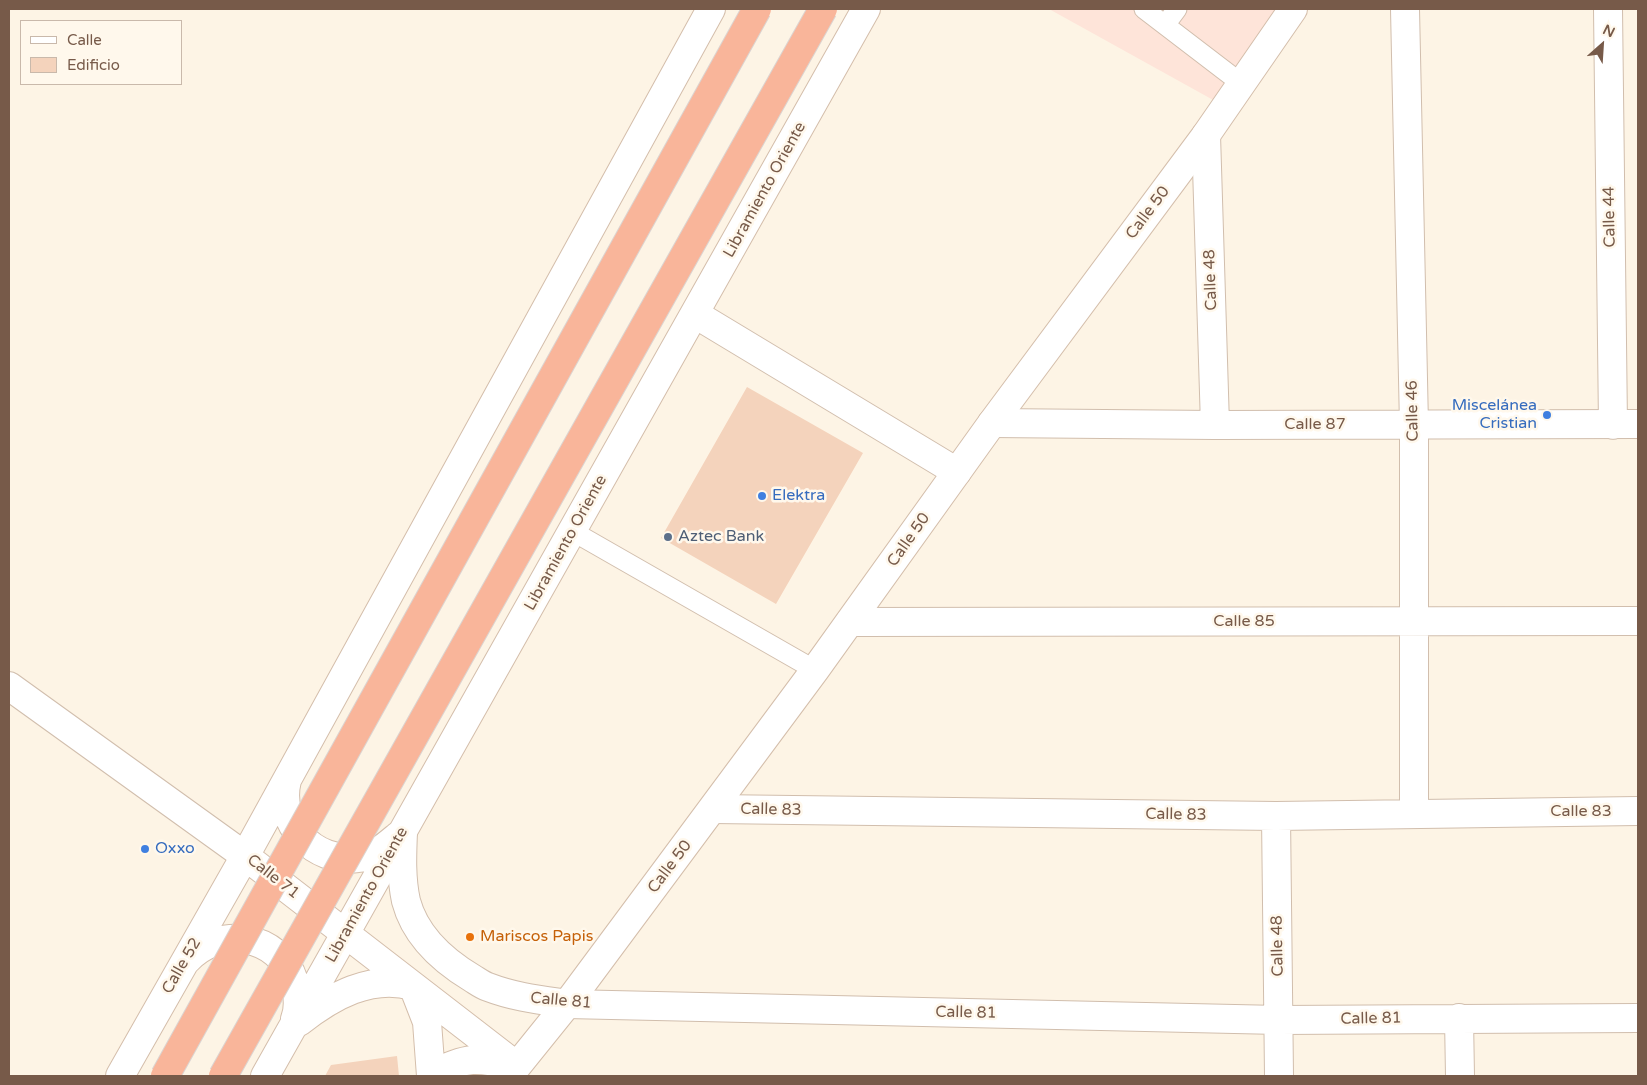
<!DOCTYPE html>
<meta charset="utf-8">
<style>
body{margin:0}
#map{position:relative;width:1647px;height:1085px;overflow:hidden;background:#fdf4e5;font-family:"Varela Round",sans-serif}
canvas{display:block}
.frame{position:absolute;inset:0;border:10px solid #775a49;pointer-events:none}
.legend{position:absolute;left:20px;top:20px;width:162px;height:65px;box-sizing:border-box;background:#fff8ec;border:1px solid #c9b9ab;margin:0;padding:6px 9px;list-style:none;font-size:15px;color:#775a49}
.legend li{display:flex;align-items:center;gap:10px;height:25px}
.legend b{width:25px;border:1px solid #c9b9ab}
.north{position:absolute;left:1577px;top:20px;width:50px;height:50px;-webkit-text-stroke:4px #fff8ec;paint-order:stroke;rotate:26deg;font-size:14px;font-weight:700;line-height:20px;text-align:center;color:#775a49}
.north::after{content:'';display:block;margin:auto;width:18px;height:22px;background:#775a49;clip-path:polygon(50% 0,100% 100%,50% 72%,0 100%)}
</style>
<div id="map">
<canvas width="1647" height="1085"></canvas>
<div class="frame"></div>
<ul class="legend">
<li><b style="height:6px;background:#fff"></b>Calle</li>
<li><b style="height:14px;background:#f4d3bc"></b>Edificio</li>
</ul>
<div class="north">N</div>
</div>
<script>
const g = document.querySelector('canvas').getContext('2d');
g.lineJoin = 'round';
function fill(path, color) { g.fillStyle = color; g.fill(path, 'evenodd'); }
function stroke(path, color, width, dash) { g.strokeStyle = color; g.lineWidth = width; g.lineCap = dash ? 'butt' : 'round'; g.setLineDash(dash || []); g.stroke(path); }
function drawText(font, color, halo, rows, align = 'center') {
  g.font = font + ' "Varela Round",sans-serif'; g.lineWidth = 5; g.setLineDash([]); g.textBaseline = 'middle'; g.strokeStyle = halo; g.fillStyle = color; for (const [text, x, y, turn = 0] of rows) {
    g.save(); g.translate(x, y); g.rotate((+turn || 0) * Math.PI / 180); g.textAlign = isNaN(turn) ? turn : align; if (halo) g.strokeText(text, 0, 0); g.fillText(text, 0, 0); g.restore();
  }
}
fill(new Path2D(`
 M 1049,9 L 1280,9 L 1215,101 Z`), '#fee4d9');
fill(new Path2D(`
 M 747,387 L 863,453 L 776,604 L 661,538 Z
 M 397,1056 L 399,1076 L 325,1076 L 331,1065 Z`), '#f4d3bc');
const lane = new Path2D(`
 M 1144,9 L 1242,84
 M 1165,25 L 1177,9
 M 572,531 L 815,670`);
const street = new Path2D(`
 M 1405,9 L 1414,425 L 1414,813
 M 1608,9 L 1613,425
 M 1206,135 L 1215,425
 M 695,314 L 957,472
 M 992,423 L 1215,425 L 1638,424
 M 850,622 L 1638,621
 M 9,686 L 245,856
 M 713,809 L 1276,816 L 1638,811
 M 1276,816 L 1279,1076
 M 403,832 C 402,855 401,878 406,901 C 415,935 442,960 472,978 C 477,981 482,985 488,987 C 514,997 540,1000 567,1004 L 1279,1020 L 1638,1018
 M 1459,1018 L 1460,1076`);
const secondary = new Path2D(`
 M 287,780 C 276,824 314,863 358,858 C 374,857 386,846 398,836
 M 245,856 L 513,1063
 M 187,960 C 219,925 279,934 294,981 C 298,994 300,1006 295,1019
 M 299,1022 C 332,996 371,974 413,986 L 427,1022 L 431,1076
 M 431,1075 C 468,1055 478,1058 517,1066 L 567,1004 L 815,670 L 992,423 L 1206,135 L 1293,9
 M 120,1076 L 245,856 L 711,9
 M 265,1076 L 866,9`);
stroke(lane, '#d1bead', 21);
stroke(street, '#d1bead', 30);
stroke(secondary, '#d4beab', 30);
stroke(lane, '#fff', 19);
stroke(street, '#fff', 28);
stroke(secondary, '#fff', 28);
const highwayBridge = new Path2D(`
 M 165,1076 L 757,9
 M 223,1076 L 823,9`);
stroke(highwayBridge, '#dcd4d0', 30, []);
stroke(highwayBridge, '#f9b59a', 28);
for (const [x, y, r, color] of [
 [1547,415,5,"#3f7fe0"],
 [762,496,5,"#3f7fe0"],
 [668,537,5,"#5c6f8a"],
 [145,849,5,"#3f7fe0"],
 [470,937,5,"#e8710a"]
]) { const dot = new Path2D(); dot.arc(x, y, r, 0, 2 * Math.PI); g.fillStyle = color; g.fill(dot); stroke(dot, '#fff8ec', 2); }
drawText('16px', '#775a49', '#fff8ec', [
 ["Libramiento Oriente",765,190,-61],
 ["Calle 50",1148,213,-53],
 ["Calle 44",1610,217,-91],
 ["Calle 48",1211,280,-92],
 ["Calle 46",1413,411,-91],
 ["Calle 87",1315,425],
 ["Calle 50",909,540,-55],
 ["Libramiento Oriente",566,543,-61],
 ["Calle 85",1244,622],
 ["Calle 83",771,810,1],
 ["Calle 83",1581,812],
 ["Calle 83",1176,815,1],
 ["Calle 50",670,867,-53],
 ["Calle 71",273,877,38],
 ["Libramiento Oriente",367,895,-61],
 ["Calle 48",1278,946,-91],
 ["Calle 52",182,966,-60],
 ["Calle 81",561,1001,5],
 ["Calle 81",966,1013,1],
 ["Calle 81",1371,1019,-1]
]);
drawText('16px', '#366cbe', '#fff8ec', [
 ["Miscelánea",1537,406,"right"],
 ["Cristian",1537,424,"right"],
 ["Elektra",772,496],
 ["Oxxo",155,849]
], 'left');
drawText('16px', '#4e5e75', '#fff8ec', [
 ["Aztec Bank",678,537]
], 'left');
drawText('16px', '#c56008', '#fff8ec', [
 ["Mariscos Papis",480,937]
], 'left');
</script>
